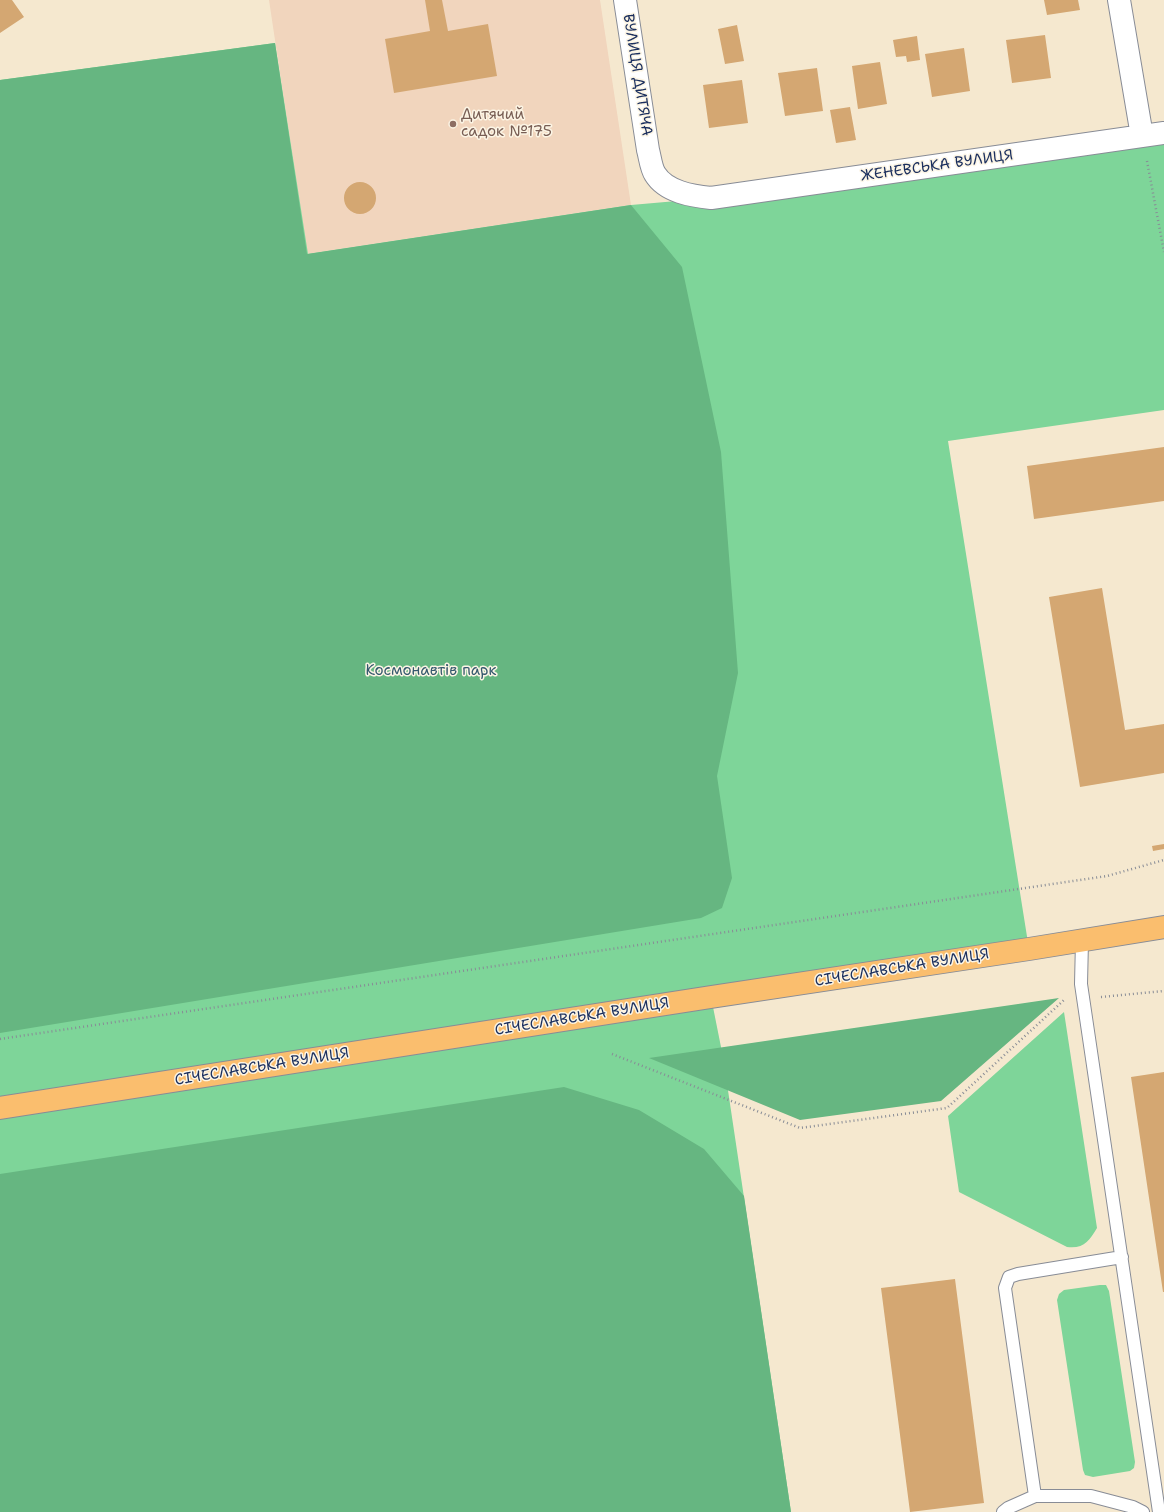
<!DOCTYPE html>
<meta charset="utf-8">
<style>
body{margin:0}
canvas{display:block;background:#f5e8cf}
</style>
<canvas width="1164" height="1512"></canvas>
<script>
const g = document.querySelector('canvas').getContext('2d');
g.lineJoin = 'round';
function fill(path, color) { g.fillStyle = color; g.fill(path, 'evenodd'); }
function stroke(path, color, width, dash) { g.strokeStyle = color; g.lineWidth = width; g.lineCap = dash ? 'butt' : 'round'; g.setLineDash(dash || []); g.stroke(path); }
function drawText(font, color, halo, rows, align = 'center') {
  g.font = font + ' "Shantell Sans",sans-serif'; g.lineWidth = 3; g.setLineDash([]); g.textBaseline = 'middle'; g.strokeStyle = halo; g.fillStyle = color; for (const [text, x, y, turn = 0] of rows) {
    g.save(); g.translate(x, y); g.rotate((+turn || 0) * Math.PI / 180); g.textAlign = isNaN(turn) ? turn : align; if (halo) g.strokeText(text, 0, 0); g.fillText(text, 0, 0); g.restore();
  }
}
fill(new Path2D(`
 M 269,0 L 600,0 L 631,205 L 307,254 Z`), '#f1d5bd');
fill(new Path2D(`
 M 275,43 L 308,254 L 631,205 L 711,198 L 1164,133 L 1164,410 L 948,441 L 1029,949 L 711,997 L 723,1057 L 791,1512 L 0,1512 L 0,80 Z
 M 1064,1012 L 1097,1228 C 1089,1241 1084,1249 1067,1247 L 959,1192 L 948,1116 Z
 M 1100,1285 L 1106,1285 L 1109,1291 L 1135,1462 L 1134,1468 L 1130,1471 L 1093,1477 L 1085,1475 L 1083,1470 L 1057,1300 L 1059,1294 L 1064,1290 Z`), '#7ed599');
fill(new Path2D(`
 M 275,43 L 307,254 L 631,205 L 682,267 L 721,452 L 738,673 L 717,776 L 732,878 L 722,908 L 701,918 L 0,1033 L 0,80 Z
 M 1059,998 L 941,1101 L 800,1120 L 649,1058 Z
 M 564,1087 L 639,1110 L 704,1149 L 744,1196 L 791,1512 L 0,1512 L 0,1174 Z`), '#66b681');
fill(new Path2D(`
 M 0,0 L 12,0 L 24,17 L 0,33 Z
 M 425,0 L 442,0 L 448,31 L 488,24 L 497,76 L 394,93 L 385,39 L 430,31 Z
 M 1044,0 L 1078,0 L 1080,10 L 1047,15 Z
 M 737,25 L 744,61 L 725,64 L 718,29 Z
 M 1045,35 L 1051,78 L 1012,83 L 1006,40 Z
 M 917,36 L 920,60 L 907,62 L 906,56 L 896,57 L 893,40 Z
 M 964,48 L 970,91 L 932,97 L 925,54 Z
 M 880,62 L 887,104 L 858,109 L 852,66 Z
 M 817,68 L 823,111 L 785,116 L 778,73 Z
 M 742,80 L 748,123 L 709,128 L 703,85 Z
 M 850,107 L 856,140 L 836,143 L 830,110 Z
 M344 198a16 16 0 1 1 32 0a16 16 0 1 1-32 0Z
 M 1164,447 L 1164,501 L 1034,519 L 1027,466 Z
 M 1102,588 L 1125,730 L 1164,724 L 1164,773 L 1080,787 L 1049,597 Z
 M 1164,844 L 1164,849 L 1153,851 L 1152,846 Z
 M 1164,1072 L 1164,1292 L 1163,1292 L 1131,1077 Z
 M 955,1279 L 984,1503 L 910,1512 L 881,1288 Z`), '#d4a772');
const lane = new Path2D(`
 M 1082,941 L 1081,984 L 1159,1512
 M 1035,1496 L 1005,1288 L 1009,1277 L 1018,1274 L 1122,1257
 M 1003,1512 L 1008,1508 L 1035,1496 L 1091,1496 L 1133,1507 L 1143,1512`);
const street = new Path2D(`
 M 625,0 L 648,150 C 650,157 651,168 655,174 C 666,192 692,196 711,198 L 1164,133
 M 1119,0 L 1142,136`);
const primary = new Path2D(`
 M 0,1108 L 711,997 L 1029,949 L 1164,927`);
stroke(lane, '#888c96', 14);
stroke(street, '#888c96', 24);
stroke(primary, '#888c96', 24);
stroke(new Path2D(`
 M 1147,161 L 1164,252
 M 1101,997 L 1164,991
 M 0,1039 L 1107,876 L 1164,860
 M 612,1054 L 800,1128 L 947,1108 L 1064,1000`), '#888c96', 2.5, [1, 3]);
stroke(lane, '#fff', 12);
stroke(street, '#fff', 22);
stroke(primary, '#fabe6e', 22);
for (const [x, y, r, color] of [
 [453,124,4,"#8d6e63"]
]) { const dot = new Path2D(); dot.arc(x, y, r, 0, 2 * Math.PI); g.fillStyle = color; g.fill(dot); stroke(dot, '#fcf5e5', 1.5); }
drawText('15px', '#1b2f5e', '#fcf5e5', [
 ["ВУЛИЦЯ ДИТЯЧА",637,75,81],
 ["ЖЕНЕВСЬКА ВУЛИЦЯ",937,166,-8],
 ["СІЧЕСЛАВСЬКА ВУЛИЦЯ",902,968,-9],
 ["СІЧЕСЛАВСЬКА ВУЛИЦЯ",582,1017,-9],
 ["СІЧЕСЛАВСЬКА ВУЛИЦЯ",262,1067,-9]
]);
drawText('15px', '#785e54', '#fcf5e5', [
 ["Дитячий",461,115],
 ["садок №175",461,132]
], 'left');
drawText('15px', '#34586d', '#fcf5e5', [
 ["Космонавтів парк",431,671]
]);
</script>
